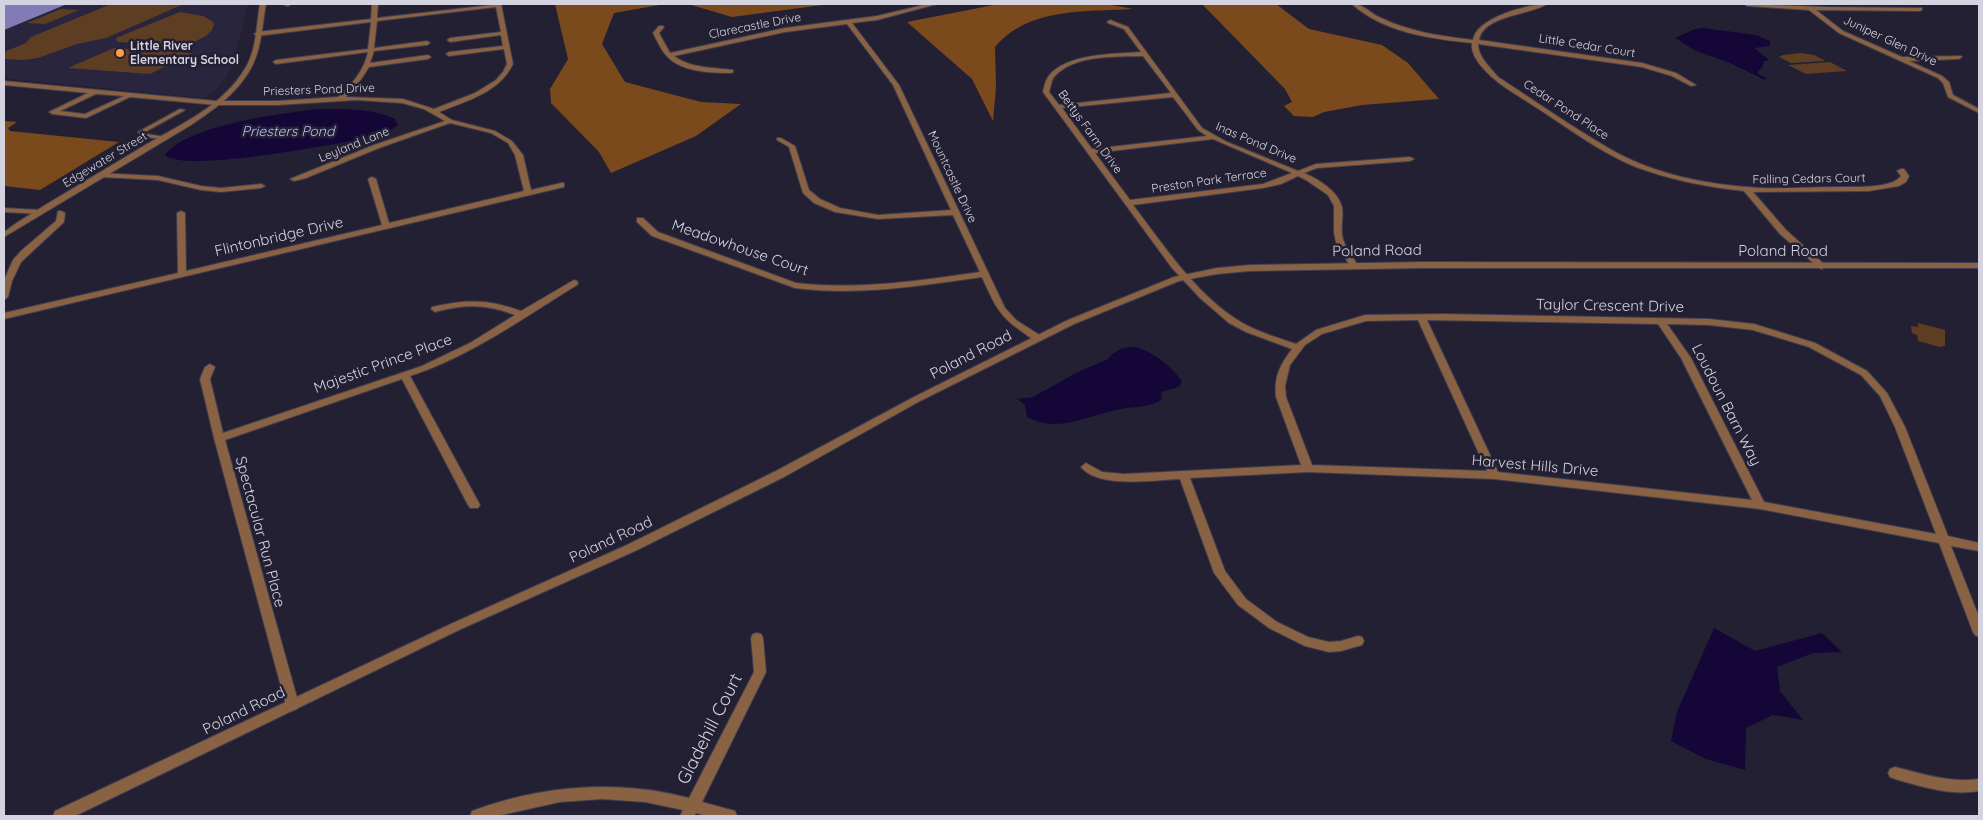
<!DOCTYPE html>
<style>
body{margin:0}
#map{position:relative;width:1983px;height:820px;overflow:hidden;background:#232033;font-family:Quicksand,sans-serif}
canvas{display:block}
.frame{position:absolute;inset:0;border:5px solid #d4d4e1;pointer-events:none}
</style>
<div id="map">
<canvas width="1983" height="820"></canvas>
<div class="frame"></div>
</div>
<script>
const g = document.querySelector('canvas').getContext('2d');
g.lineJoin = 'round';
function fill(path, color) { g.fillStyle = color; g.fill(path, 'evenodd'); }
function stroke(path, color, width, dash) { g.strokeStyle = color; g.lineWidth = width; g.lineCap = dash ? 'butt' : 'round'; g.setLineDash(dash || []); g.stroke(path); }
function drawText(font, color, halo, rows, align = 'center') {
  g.font = font + ' Quicksand,sans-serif'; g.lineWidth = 5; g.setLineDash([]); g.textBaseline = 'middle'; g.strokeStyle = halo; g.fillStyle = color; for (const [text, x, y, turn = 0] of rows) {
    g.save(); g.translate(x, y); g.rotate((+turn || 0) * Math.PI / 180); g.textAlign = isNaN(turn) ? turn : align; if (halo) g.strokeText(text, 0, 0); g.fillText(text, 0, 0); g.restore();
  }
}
fill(new Path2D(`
 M 4,4 L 248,4 L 233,66 L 219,87 L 208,96 L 203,98 L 4,78 Z`), '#29253f');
fill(new Path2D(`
 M 111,4 L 184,4 L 106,38 L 77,44 L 38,58 L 23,60 L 4,59 L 4,52 L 26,43 L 31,37 Z
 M 61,9 L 79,10 L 45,24 L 27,23 Z
 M 180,12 L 203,16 L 212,21 L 214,24 L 212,30 L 206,36 L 188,45 L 117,42 L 116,38 Z
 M 114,48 L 192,53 L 150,74 L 68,68 Z
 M 1801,53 L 1814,55 L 1825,61 L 1791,63 L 1779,57 L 1783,55 Z
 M 1830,62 L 1847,71 L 1806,74 L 1788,65 Z
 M 1918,323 L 1945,330 L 1945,346 L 1940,347 L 1918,341 L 1917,335 L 1912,333 L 1911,326 L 1918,327 Z`), '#5e3e23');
fill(new Path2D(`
 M 555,4 L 665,4 L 614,13 L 602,44 L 625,82 L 701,102 L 741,104 L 696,136 L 611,173 L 599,152 L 551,103 L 550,89 L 568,59 Z
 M 688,4 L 830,4 L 732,17 Z
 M 999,4 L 1106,4 L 1133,9 C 1085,12 1029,7 995,47 L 996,87 L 993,121 L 972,79 L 907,22 Z
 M 1202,4 L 1276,4 L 1309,29 L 1382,45 L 1408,63 L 1439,99 L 1362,105 L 1324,112 L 1313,117 L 1294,116 L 1284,106 L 1292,102 L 1285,89 Z
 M 4,121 L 17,122 L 8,128 L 10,131 L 119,142 L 40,190 L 4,186 Z`), '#7b4a1c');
fill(new Path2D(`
 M 1703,28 L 1756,35 L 1770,41 L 1770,46 L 1754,48 L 1768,59 L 1768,61 L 1764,61 L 1762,68 L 1758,71 L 1758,74 L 1766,78 L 1765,80 L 1728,62 L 1696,51 L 1675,38 L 1695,29 Z
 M 319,109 C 345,109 371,108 395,119 L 398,125 L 386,133 L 375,137 C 343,142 184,174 165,155 C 187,125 283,113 319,109 Z
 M 1135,347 C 1151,350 1174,368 1182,382 L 1179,387 L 1161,392 L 1162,399 C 1151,408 1135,406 1121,409 C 1098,413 1077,424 1053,424 C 1044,424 1035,421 1027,417 L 1025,405 L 1017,399 L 1033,397 L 1076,373 L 1108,359 L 1112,354 L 1123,348 Z
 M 1714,628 L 1755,651 L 1822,633 L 1842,652 L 1813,653 L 1777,667 L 1780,691 L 1803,720 L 1773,715 L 1746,728 L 1745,770 L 1706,759 L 1671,741 L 1677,712 Z`), '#150638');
fill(new Path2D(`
 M 4,4 L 67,4 L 4,30 Z`), '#827bb6');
const minor = new Path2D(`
 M 282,4 L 291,4 L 288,6 Z
 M 372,4 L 378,4 L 377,18 L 501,4 L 513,64 C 499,93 466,101 439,112 L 452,120 L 495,131 L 512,141 L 523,155 L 531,190 L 561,183 L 564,183 L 564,187 L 4,319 L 4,313 L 178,273 L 177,213 L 181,211 L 185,213 L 186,271 L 382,225 L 368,179 L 372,177 L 376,179 L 389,223 L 524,191 L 515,155 L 508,143 L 491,133 L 450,123 L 379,148 L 306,178 L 294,181 L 290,179 L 374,145 L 445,121 L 424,109 L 402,103 L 357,100 L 277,105 L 216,105 L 130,97 L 86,118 L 52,114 L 49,112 L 88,93 L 4,85 L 4,81 L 216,101 L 277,101 L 338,97 C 352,84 364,71 368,52 L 276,64 L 273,62 L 276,60 L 368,49 L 371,22 L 257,36 L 254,34 L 257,32 L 371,19 ZM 496,7 L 501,32 L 450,38 L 447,40 L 450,42 L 501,35 L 503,46 L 449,52 L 446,54 L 449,56 L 504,49 L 507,64 L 503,72 L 496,80 L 475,93 L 434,109 L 403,99 L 346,97 L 362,78 L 369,67 L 428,59 L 431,57 L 428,55 L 370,63 L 374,51 L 427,45 L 430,43 L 427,41 L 374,48 L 377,21 ZM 96,94 L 124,96 L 85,114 L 60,111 Z
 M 928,4 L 937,4 L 877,20 L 852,23 L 899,85 L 1005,308 L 1016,320 L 1041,336 L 1043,338 L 1041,340 C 1034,341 1029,337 1024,333 C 998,316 994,303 982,277 C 919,286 858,296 795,288 L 652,236 L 637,222 L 637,218 L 643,218 L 658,232 L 796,283 C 858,290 918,281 980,272 L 953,215 L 878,219 L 835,212 L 814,203 L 803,193 L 789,147 L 777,140 L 777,138 L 781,138 L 795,146 L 809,190 L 820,199 L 840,208 L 878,215 L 951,210 L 893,85 L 847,24 L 785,32 L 674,56 C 692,69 712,67 733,70 L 733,72 L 731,73 C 710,73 679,72 665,54 C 660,48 657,40 653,33 L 659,26 L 663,26 L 664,27 L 659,33 L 670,53 L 785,28 L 877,16 Z
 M 1352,4 C 1362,3 1370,13 1379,17 C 1409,32 1441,36 1473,40 C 1476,18 1528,4 1547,4 C 1531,15 1483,15 1479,40 L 1642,63 L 1676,73 L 1696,85 L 1691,86 L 1672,76 L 1642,67 L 1478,44 C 1478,57 1490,67 1498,77 C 1535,101 1572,127 1610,149 C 1655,175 1709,185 1760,188 C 1785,189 1811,187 1836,187 C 1851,187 1892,189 1901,176 L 1897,171 L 1901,169 L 1904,169 L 1909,176 L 1906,182 L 1899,186 L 1869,191 L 1753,192 L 1786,230 L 1826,266 L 1822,269 L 1819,268 L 1780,234 L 1744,191 C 1707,187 1671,180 1636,167 C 1599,152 1567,127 1534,106 C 1521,97 1505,89 1493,78 C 1484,70 1470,56 1472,43 C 1432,39 1384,33 1352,4 Z
 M 1744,4 L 1826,7 L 1922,8 L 1922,10 L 1920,11 L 1816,10 L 1843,31 L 1902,57 L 1961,56 L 1962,57 L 1959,59 L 1909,61 L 1942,76 L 1949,82 L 1953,95 L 1979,109 L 1979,113 L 1948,97 L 1943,83 L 1938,78 L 1839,33 L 1809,10 L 1747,6 Z
 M 1110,20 L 1128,27 L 1202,128 L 1227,142 L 1298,171 L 1316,164 L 1410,157 L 1414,159 L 1410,161 L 1317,168 L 1304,173 C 1318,179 1338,191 1342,207 C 1344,218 1339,231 1344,242 C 1347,250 1354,258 1358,266 L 1354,269 L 1350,266 L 1336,242 L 1334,233 L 1334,206 L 1328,195 L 1306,180 L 1298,176 L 1281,184 L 1263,188 L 1133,205 C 1162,243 1195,293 1236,319 C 1254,331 1276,337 1296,344 L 1316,330 L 1365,315 L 1444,314 L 1709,319 L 1754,324 L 1815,343 L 1867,371 L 1887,393 L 1905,427 L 1948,536 L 1979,543 L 1979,551 L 1951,546 L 1979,617 L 1979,637 L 1975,635 L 1973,632 L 1939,543 L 1760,509 L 1494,479 L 1308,472 L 1190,478 L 1225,571 L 1246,599 L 1277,622 L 1308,637 L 1329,642 L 1341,641 L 1358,636 L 1362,637 L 1364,641 L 1362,645 L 1341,651 L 1329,652 L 1305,646 L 1269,628 L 1238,605 L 1214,573 L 1180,479 C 1154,480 1099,489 1081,467 L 1086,463 L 1102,472 L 1124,474 L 1301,465 L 1276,397 C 1274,376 1280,365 1292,349 L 1246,332 L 1229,323 L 1200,298 L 1172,268 L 1043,92 C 1044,87 1045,81 1048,77 C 1065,53 1115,54 1141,52 L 1124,29 L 1108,23 L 1107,22 ZM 1143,56 L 1171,93 L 1059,105 L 1049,92 C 1051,87 1051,81 1054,77 C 1074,54 1116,57 1143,56 ZM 1173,97 L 1198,130 L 1207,136 L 1092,149 L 1062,108 ZM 1213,139 L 1292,173 L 1263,184 L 1130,200 L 1095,153 ZM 1418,320 L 1487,471 L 1312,465 L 1286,397 L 1285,386 L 1290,365 L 1305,345 L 1322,334 L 1366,321 ZM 1427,320 L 1658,324 L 1681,358 L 1752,500 L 1498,472 ZM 1667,324 L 1709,325 L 1753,330 L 1809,347 L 1861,375 L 1880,396 L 1895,427 L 1936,534 L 1764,502 L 1691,358 Z
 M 180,109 L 185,110 L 145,132 L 147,134 L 165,137 L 165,139 L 143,137 L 138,132 Z
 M 98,173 L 158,176 L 201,186 L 221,188 L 261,184 L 265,186 L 261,188 L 221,192 L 201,190 L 158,180 L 101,177 L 98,177 Z
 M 4,208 L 40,210 L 44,212 L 40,214 L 4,212 Z
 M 58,211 L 61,211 L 65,213 L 64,222 L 21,262 L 12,281 L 8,297 L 4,300 L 4,280 L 13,260 L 21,251 L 56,221 Z
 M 574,280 L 577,281 L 578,283 L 577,285 C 523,318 471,356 410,376 L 480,505 L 478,508 L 470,508 L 468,505 L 402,379 L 225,440 L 299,705 L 297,709 L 292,711 L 287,709 L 214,438 L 200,379 L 205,367 L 210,364 L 215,367 L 210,379 L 223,433 L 422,366 L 470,343 L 515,315 C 485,304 466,304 435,312 L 431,309 L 432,307 C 466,299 488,299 521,311 Z
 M 757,633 L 761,634 L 763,638 L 766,672 L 702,802 L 735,811 L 737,816 L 706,816 L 696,813 L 694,816 L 680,816 L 683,810 L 645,802 L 602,799 L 560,802 L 497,816 L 470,816 L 472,811 C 541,785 617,779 689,798 L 754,672 L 751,638 L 753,634 Z
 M 1895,767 C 1923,774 1950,783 1979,779 L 1979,791 C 1950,796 1923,787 1895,779 L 1890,777 L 1888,773 L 1890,769 Z`);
const tertiary = new Path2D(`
 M 260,4 L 266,4 C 263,21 262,38 257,54 C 247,86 218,107 191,125 L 4,237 L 4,232 L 18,222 C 59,196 101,172 142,147 C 179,125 224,106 246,67 C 257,48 256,25 260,4 Z
 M 1423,262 L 1979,263 L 1979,268 L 1423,268 L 1250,271 L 1217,274 L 1179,281 L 1074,324 L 920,401 L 784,477 L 635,551 L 461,629 L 75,816 L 53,816 L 55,811 L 453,623 L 627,545 L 776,471 L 914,397 L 1068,320 L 1174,277 L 1217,268 L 1250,265 Z`);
stroke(minor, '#3f3d4f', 2);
stroke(tertiary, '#3f3d4f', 2);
fill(minor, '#886242');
fill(tertiary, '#886242');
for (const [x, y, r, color] of [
 [120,53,5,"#fa9f4e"]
]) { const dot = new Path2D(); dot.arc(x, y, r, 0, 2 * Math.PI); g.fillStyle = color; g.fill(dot); stroke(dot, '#232033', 2); }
drawText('12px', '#d4d4e1', '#232033', [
 ["Clarecastle Drive",755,26,-11],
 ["Juniper Glen Drive",1890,41,25],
 ["Little Cedar Court",1587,46,9],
 ["Priesters Pond Drive",319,90,-2],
 ["Cedar Pond Place",1566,110,33],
 ["Bettys Farm Drive",1090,132,54],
 ["Inas Pond Drive",1256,143,23],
 ["Leyland Lane",354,145,-22],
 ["Edgewater Street",105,160,-31],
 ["Mountcastle Drive",952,177,65],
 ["Falling Cedars Court",1809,179,-1],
 ["Preston Park Terrace",1209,181,-8]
]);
drawText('bold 12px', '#d4d4e1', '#232033', [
 ["Little River",130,46],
 ["Elementary School",130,60]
], 'left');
drawText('italic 14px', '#c1b9fe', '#232033', [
 ["Priesters Pond",288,132]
]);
drawText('15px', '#d4d4e1', '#232033', [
 ["Flintonbridge Drive",279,237,-13],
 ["Meadowhouse Court",740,248,19],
 ["Poland Road",1377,251,-1],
 ["Poland Road",1783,251],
 ["Taylor Crescent Drive",1610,306,1],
 ["Poland Road",971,355,-27],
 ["Majestic Prince Place",383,364,-20],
 ["Loudoun Barn Way",1726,405,63],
 ["Harvest Hills Drive",1535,466,5],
 ["Spectacular Run Place",260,532,75],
 ["Poland Road",611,540,-25],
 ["Poland Road",244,711,-26]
]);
drawText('18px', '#d4d4e1', '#232033', [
 ["Gladehill Court",710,729,-63]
]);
</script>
